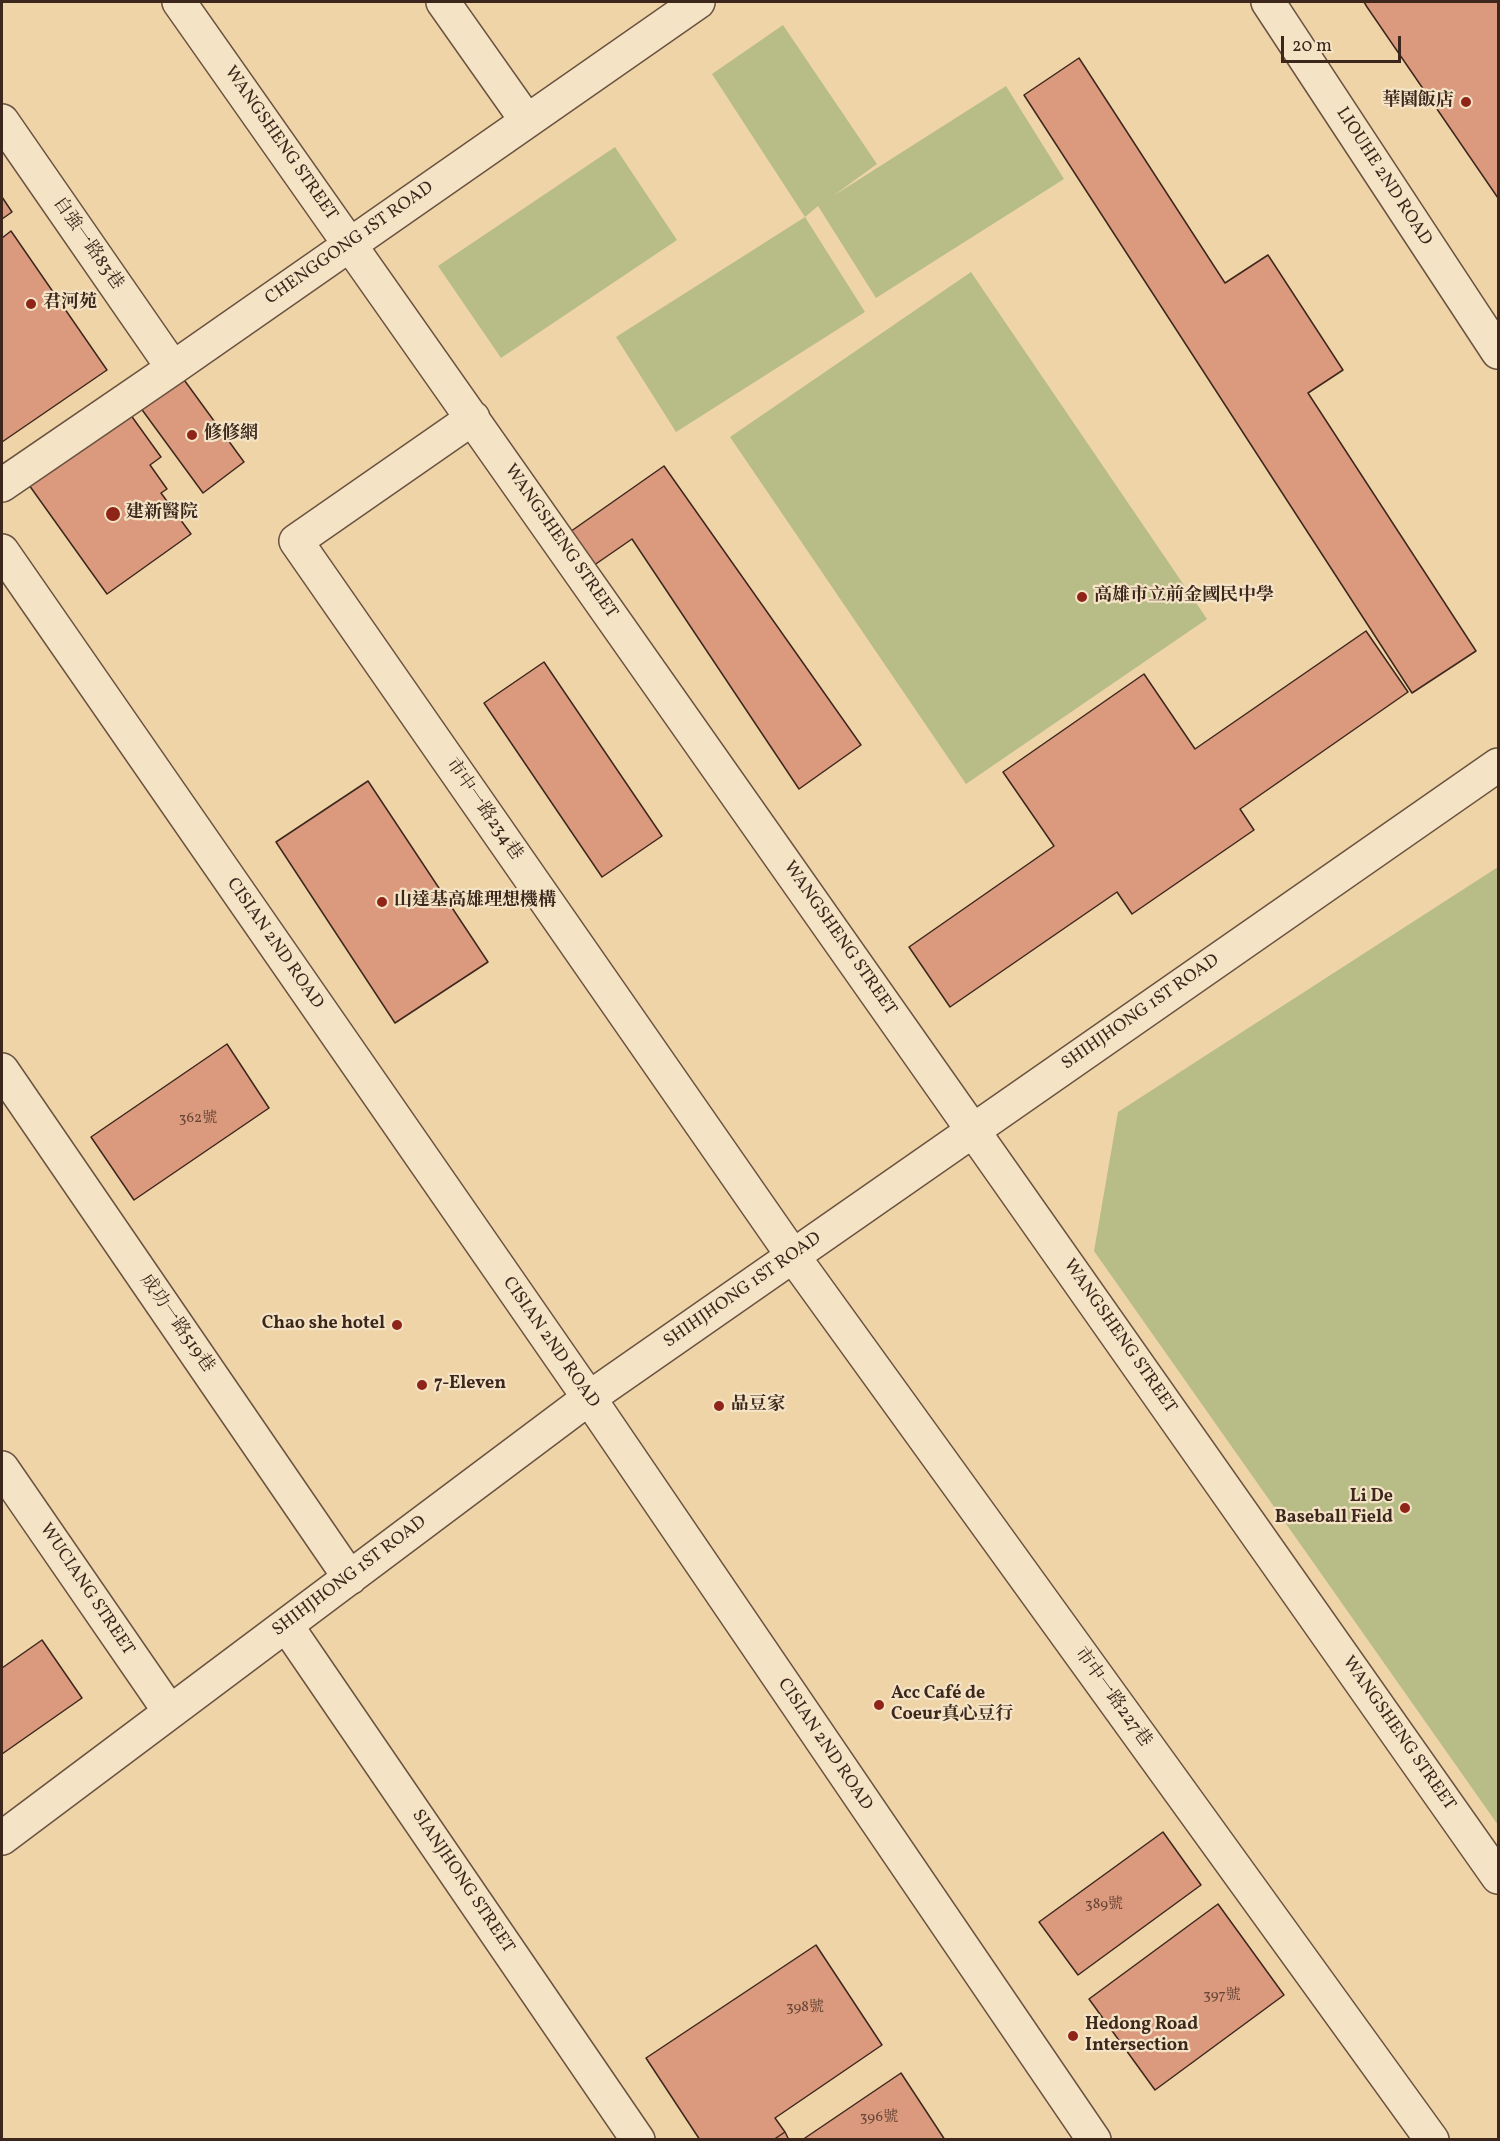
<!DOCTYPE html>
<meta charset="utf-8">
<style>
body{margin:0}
#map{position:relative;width:1500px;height:2141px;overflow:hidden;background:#efd4a8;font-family:Vollkorn,serif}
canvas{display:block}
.frame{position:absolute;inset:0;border:3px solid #3d271d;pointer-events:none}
.scale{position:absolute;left:1281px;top:36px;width:120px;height:27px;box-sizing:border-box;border:3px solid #3d271d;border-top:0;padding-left:8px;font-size:18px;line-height:21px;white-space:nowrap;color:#3d271d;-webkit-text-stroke:4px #f5e3c6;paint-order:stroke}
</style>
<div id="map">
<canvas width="1500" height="2141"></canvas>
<div class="frame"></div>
<div class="scale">20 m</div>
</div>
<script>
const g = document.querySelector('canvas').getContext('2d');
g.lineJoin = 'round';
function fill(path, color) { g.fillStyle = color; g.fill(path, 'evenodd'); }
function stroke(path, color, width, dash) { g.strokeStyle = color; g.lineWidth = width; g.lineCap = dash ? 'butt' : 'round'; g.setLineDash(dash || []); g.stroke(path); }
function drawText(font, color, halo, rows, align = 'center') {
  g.font = font + ' Vollkorn,"Noto Serif TC",serif'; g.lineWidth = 4.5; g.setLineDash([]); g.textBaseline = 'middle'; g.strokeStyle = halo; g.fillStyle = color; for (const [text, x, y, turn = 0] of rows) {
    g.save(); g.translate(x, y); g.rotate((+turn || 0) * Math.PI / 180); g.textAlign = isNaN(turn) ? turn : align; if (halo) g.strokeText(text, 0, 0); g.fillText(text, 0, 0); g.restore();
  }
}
fill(new Path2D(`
 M 783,25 L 877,164 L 833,196 L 1006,86 L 1064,179 L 876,298 L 818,206 L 805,217 L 865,312 L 676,432 L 616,337 L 805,217 L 712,74 Z
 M 615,147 L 677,240 L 501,358 L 438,266 Z
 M 971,272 L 1207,619 L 966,784 L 730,437 Z
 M 1498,867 L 1498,1825 L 1094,1251 L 1118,1112 Z`), '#b8bd88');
const building = new Path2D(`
 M 1364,2 L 1498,2 L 1498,198 L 1367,7 Z
 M 1079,58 L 1225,283 L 1268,255 L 1343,370 L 1308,393 L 1476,651 L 1412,693 L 1024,95 Z
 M 2,197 L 12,212 L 2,219 Z
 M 11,231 L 107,370 L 2,442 L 2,238 Z
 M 182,377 L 244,462 L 203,493 L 140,407 Z
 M 130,414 L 161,457 L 150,465 L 167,489 L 161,493 L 191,534 L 107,594 L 29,485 Z
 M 664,466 L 861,745 L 799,789 L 632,539 L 590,568 L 567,534 Z
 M 1366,631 L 1408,692 L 1240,809 L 1254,830 L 1132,914 L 1117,892 L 950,1007 L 909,947 L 1054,846 L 1003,772 L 1144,674 L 1195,749 Z
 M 544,662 L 662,836 L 602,877 L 484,703 Z
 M 368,781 L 488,962 L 395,1023 L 276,842 Z
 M 227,1044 L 269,1108 L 134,1200 L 91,1137 Z
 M 42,1640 L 82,1698 L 2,1754 L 2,1668 Z
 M 1163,1832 L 1201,1885 L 1078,1975 L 1039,1922 Z
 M 1218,1904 L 1284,1995 L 1155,2090 L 1089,1999 Z
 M 816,1945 L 882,2045 L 775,2118 L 785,2132 L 773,2140 L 700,2140 L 646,2058 Z
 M 901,2073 L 945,2140 L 802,2140 Z
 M 785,2132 L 789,2140 L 773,2140 Z`);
fill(building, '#db997d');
stroke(building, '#3d271d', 1.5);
const minor = new Path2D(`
 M 179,2 L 1498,1877
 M 443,2 L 527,121
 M 1268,2 L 1498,352
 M 2,121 L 173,368
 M 473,418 L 296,541 L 793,1256 L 1432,2140
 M 2,485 L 173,368 L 698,2
 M 2,551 L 589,1398 L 1094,2140
 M 2,1070 L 350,1578
 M 2,1468 L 170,1712
 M 286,1625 L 638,2140
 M 2,1838 L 589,1398 L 1498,765`);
stroke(minor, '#6a5240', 36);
stroke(minor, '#f5e3c6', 33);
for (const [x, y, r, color] of [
 [1466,102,6,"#8f2418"],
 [31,304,6,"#8f2418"],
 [192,435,6,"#8f2418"],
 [113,514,8,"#8f2418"],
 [1082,597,6,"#8f2418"],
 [382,902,6,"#8f2418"],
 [397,1325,6,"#8f2418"],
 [422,1385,6,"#8f2418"],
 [719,1406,6,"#8f2418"],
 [1405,1508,6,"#8f2418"],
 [879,1705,6,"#8f2418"],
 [1073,2036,6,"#8f2418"]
]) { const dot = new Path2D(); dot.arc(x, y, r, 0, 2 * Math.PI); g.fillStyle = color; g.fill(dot); stroke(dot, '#f5e3c6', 2); }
drawText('15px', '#644435', null, [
 ["362號",198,1119],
 ["389號",1104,1905],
 ["397號",1222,1996],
 ["398號",805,2008],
 ["396號",879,2118]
]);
drawText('bold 18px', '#3d271d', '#f5e3c6', [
 ["華園飯店",1454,102,"right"],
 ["君河苑",43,304],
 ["修修網",204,435],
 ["建新醫院",126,514],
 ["高雄市立前金國民中學",1094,597],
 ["山達基高雄理想機構",394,902],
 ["Chao she hotel",385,1325,"right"],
 ["7-Eleven",434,1385],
 ["品豆家",731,1406],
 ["Li De",1393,1498,"right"],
 ["Baseball Field",1393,1519,"right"],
 ["Acc Café de",891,1695],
 ["Coeur真心豆行",891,1716],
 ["Hedong Road",1085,2026],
 ["Intersection",1085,2047]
], 'left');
drawText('18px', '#3d271d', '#f5e3c6', [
 ["WANGSHENG STREET",280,144,55],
 ["LIOUHE 2ND ROAD",1383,177,57],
 ["自強一路83巷",87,244,55],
 ["CHENGGONG 1ST ROAD",350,244,-35],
 ["WANGSHENG STREET",560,542,55],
 ["市中一路234巷",483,810,55],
 ["WANGSHENG STREET",839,939,55],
 ["CISIAN 2ND ROAD",274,944,55],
 ["SHIHJHONG 1ST ROAD",1141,1013,-35],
 ["SHIHJHONG 1ST ROAD",743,1291,-35],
 ["成功一路519巷",176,1324,55],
 ["WANGSHENG STREET",1119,1337,55],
 ["CISIAN 2ND ROAD",550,1343,55],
 ["SHIHJHONG 1ST ROAD",350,1577,-37],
 ["WUCIANG STREET",86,1590,56],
 ["市中一路227巷",1112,1698,54],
 ["WANGSHENG STREET",1398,1734,55],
 ["CISIAN 2ND ROAD",824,1745,56],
 ["SIANJHONG STREET",462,1882,56]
]);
</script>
